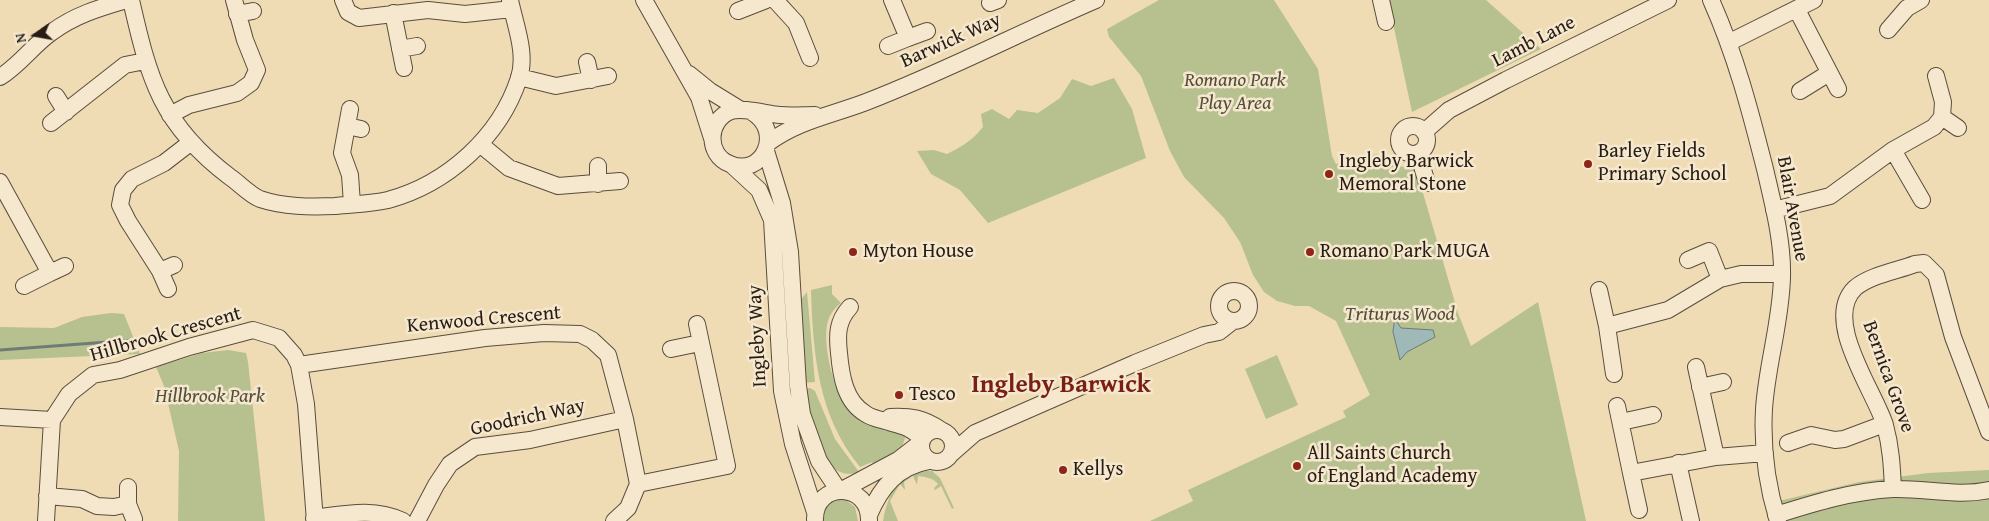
<!DOCTYPE html>
<style>
body{margin:0}
#map{position:relative;width:1989px;height:521px;overflow:hidden;background:#efdcb4;font-family:"Gentium Book Plus",serif}
canvas{display:block}
.north{position:absolute;left:10px;top:10px;width:50px;height:50px;-webkit-text-stroke:4px #f5e8ce;paint-order:stroke;rotate:258deg;font-size:14px;font-weight:700;line-height:20px;text-align:center;color:#281d15}
.north::after{content:'';display:block;margin:auto;width:18px;height:22px;background:#281d15;clip-path:polygon(50% 0,100% 100%,50% 72%,0 100%)}
</style>
<div id="map">
<canvas width="1989" height="521"></canvas>
<div class="north">N</div>
</div>
<script>
const g = document.querySelector('canvas').getContext('2d');
g.lineJoin = 'round';
function fill(path, color) { g.fillStyle = color; g.fill(path, 'evenodd'); }
function stroke(path, color, width, dash) { g.strokeStyle = color; g.lineWidth = width; g.lineCap = dash ? 'butt' : 'round'; g.setLineDash(dash || []); g.stroke(path); }
function drawText(font, color, halo, rows, align = 'center') {
  g.font = font + ' "Gentium Book Plus",serif'; g.lineWidth = 5; g.setLineDash([]); g.textBaseline = 'middle'; g.strokeStyle = halo; g.fillStyle = color; for (const [text, x, y, turn = 0] of rows) {
    g.save(); g.translate(x, y); g.rotate((+turn || 0) * Math.PI / 180); g.textAlign = isNaN(turn) ? turn : align; if (halo) g.strokeText(text, 0, 0); g.fillText(text, 0, 0); g.restore();
  }
}
fill(new Path2D(`
 M 1159,0 L 1274,0 L 1318,69 L 1332,156 L 1336,164 L 1377,154 L 1398,166 L 1416,169 L 1458,313 L 1471,346 L 1538,302 L 1586,521 L 1150,521 L 1193,501 L 1188,490 L 1346,417 L 1343,411 L 1370,395 L 1336,321 L 1309,306 L 1295,306 L 1277,301 L 1264,292 L 1253,275 L 1240,242 L 1224,218 L 1184,177 L 1170,151 L 1141,76 L 1109,37 L 1107,29 Z
 M 1388,0 L 1486,0 L 1541,49 L 1412,112 Z
 M 1114,78 L 1132,109 L 1146,158 L 988,223 L 960,190 L 931,174 L 917,151 L 934,150 L 947,154 C 961,147 973,140 983,127 L 981,114 L 992,109 L 1009,119 L 1017,110 L 1038,113 L 1060,98 L 1072,79 L 1091,86 Z
 M 832,285 L 832,294 L 841,303 C 836,307 832,311 829,318 C 820,339 834,396 851,412 C 864,424 888,429 904,435 L 905,438 L 902,447 L 874,465 L 872,462 L 860,467 C 818,416 813,355 811,290 Z
 M 807,292 L 815,382 L 802,383 L 798,303 Z
 M 111,313 L 124,314 L 140,354 L 0,360 L 0,327 L 54,328 L 82,317 Z
 M 228,350 L 246,353 L 248,362 L 265,521 L 178,521 L 179,451 L 164,386 L 156,367 L 202,353 Z
 M 1277,355 L 1298,405 L 1266,419 L 1245,369 Z
 M 810,388 L 815,391 L 835,439 L 859,472 C 820,486 811,416 802,389 Z
 M 1989,470 L 1989,521 L 1771,521 L 1766,504 L 1859,482 L 1928,473 Z
 M 932,471 L 940,478 L 954,508 L 952,509 L 941,486 L 935,490 L 934,488 L 938,484 C 933,478 926,477 918,476 L 917,485 L 913,476 L 904,482 L 905,490 L 900,484 L 890,501 L 898,521 L 883,521 C 888,493 899,469 932,471 Z
 M 840,499 L 846,500 L 855,507 L 858,521 L 823,521 C 824,509 826,502 840,499 Z`), '#b7c18f');
const water = new Path2D(`
 M 1395,319 L 1401,328 L 1433,330 L 1435,337 L 1407,352 L 1400,360 L 1393,332 Z`);
fill(water, '#9fb9b9');
stroke(water, '#6f7b77', 1);
stroke(new Path2D(`
 M 0,350 L 135,340`), '#6f7b77', 3);
const minor = new Path2D(`
 M 131,0 C 149,79 161,125 230,177 C 239,183 250,195 260,199 C 284,207 310,207 335,206 C 352,204 371,204 388,200 C 447,184 500,137 519,78 C 527,53 515,25 510,0
 M 343,0 L 348,12 L 359,18 L 428,10 L 465,14 L 512,9
 M 644,0 L 699,97 L 712,138
 M 775,0 L 796,23 L 810,58
 M 892,0 L 908,38 L 927,31
 M 1381,0 L 1386,22
 M 1711,0 C 1736,56 1750,110 1765,169 C 1773,204 1783,241 1782,277 C 1781,322 1767,364 1764,409 C 1762,446 1767,486 1778,521
 M 990,3 L 998,0
 M 1797,10 L 1838,89
 M 738,11 L 766,0
 M 393,13 L 404,68
 M 237,14 L 253,11
 M 1888,30 L 1907,8 L 1921,0
 M 1730,42 L 1814,0
 M 888,46 L 908,38
 M 400,49 L 417,46
 M 587,62 L 591,80
 M 689,74 L 710,91 L 741,110
 M 0,77 C 20,65 33,45 52,32 C 75,15 99,8 126,0
 M 519,77 L 556,86 L 608,76
 M 1800,91 L 1829,73
 M 56,96 L 66,112
 M 350,109 L 342,153 L 350,175 L 352,204
 M 752,112 C 784,131 763,178 730,164 C 706,155 707,120 731,111 C 743,107 767,114 780,115 C 792,116 803,115 815,115
 M 170,115 L 189,105 L 237,93 L 251,83 L 257,70 L 245,40 L 234,0
 M 1942,117 L 1958,128
 M 51,123 L 125,65 L 145,61
 M1399 140a14 14 0 1 1 28 0a14 14 0 1 1-28 0Z
 M 347,126 L 361,129
 M 1424,132 L 1449,110 L 1506,80 L 1668,0
 M 768,143 C 797,121 832,115 866,102 C 944,72 1019,33 1096,0
 M 480,144 L 509,168 L 558,186 L 620,181
 M 1893,150 L 1922,200
 M 766,151 L 782,203 L 790,252 L 798,386 L 802,414 L 819,461 L 839,491
 M 1418,153 L 1427,183
 M 598,166 L 598,184
 M 733,166 L 759,190 L 772,220 L 782,391 L 793,444 L 815,512
 M 0,182 L 50,273 L 24,286
 M 1774,210 L 1830,196 L 1893,150 L 1934,127 L 1942,117 L 1943,102 L 1936,76
 M 1688,260 L 1709,251 L 1720,279
 M 160,271 L 174,265
 M 50,273 L 65,266
 M 168,289 L 160,271 L 128,221 L 120,205 L 123,190 L 132,179 L 164,163 L 190,143
 M 1599,290 L 1607,326
 M1219 306a15 15 0 1 1 30 0a15 15 0 1 1-30 0Z
 M 850,307 C 837,321 837,335 839,353 C 841,376 845,402 866,414 C 873,419 884,420 892,423 C 904,426 913,429 922,439
 M 671,349 L 700,343
 M 299,365 L 485,338 L 544,333 L 580,334 L 592,340 L 608,355 L 625,419 L 638,484 L 628,508 L 614,521
 M 1696,367 L 1716,457
 M 1614,374 L 1607,326 L 1668,310 L 1720,279 L 1741,274 L 1782,274
 M 1700,387 L 1723,382
 M 1617,406 L 1631,473 L 1716,457 L 1765,453
 M 0,417 L 52,420
 M 890,417 C 911,416 923,418 941,430
 M 1621,422 L 1653,415
 M921 446a16 16 0 1 1 32 0a16 16 0 1 1-32 0Z
 M 1788,443 L 1811,435 L 1835,440 L 1844,439 L 1884,424
 M 951,454 L 975,433 L 1135,363 L 1204,335 L 1219,332 L 1233,321
 M 1678,463 L 1691,521
 M 1631,473 L 1639,510
 M 638,484 L 727,466 L 697,324
 M 1893,489 C 1892,467 1891,447 1885,425 C 1874,390 1822,320 1855,288 C 1870,275 1897,271 1915,264 L 1924,263 L 1936,275 L 1953,337 L 1989,432
 M 842,490 L 898,460 L 920,443
 M 47,496 L 82,499 L 97,506 L 114,507 L 128,504 L 128,487
 M 128,504 L 134,519
 M 869,515 C 881,487 897,467 929,461
 M 1776,515 C 1814,503 1853,491 1893,489 C 1925,488 1957,497 1989,490
 M 314,518 C 345,514 374,507 403,521
 M 815,519 C 815,481 870,482 869,521
 M 46,521 L 52,420 L 69,394 L 93,375 L 120,370 L 189,347 L 253,330 L 279,338 L 294,355 L 299,365 L 306,404 L 315,521
 M 417,521 L 436,485 L 450,464 L 475,447 L 530,440 L 625,419`);
stroke(minor, '#5a4d3d', 18);
stroke(minor, '#f5e8ce', 16);
for (const [x, y, r, color] of [
 [1588,164,5,"#8f2418"],
 [1329,174,5,"#8f2418"],
 [853,252,5,"#8f2418"],
 [1310,252,5,"#8f2418"],
 [899,395,5,"#8f2418"],
 [1297,466,5,"#8f2418"],
 [1063,470,5,"#8f2418"]
]) { const dot = new Path2D(); dot.arc(x, y, r, 0, 2 * Math.PI); g.fillStyle = color; g.fill(dot); stroke(dot, '#f5e8ce', 2); }
drawText('20px', '#281d15', '#f5e8ce', [
 ["Barwick Way",951,41,-24],
 ["Lamb Lane",1534,42,-27],
 ["Blair Avenue",1792,209,80],
 ["Kenwood Crescent",484,320,-5],
 ["Hillbrook Crescent",166,335,-16],
 ["Ingleby Way",758,336,-93],
 ["Bernica Grove",1888,377,70],
 ["Goodrich Way",528,418,-12]
]);
drawText('italic 20px', '#534e3a', '#f5e8ce', [
 ["Romano Park",1235,81],
 ["Play Area",1235,104],
 ["Triturus Wood",1400,315],
 ["Hillbrook Park",210,397]
]);
drawText('20px', '#281d15', '#f5e8ce', [
 ["Barley Fields",1598,152],
 ["Primary School",1598,175],
 ["Ingleby Barwick",1339,162],
 ["Memoral Stone",1339,185],
 ["Myton House",863,252],
 ["Romano Park MUGA",1320,252],
 ["Tesco",909,395],
 ["All Saints Church",1307,454],
 ["of England Academy",1307,477],
 ["Kellys",1073,470]
], 'left');
drawText('bold 25px', '#7a1f14', '#f5e8ce', [
 ["Ingleby Barwick",1061,386]
]);
</script>
